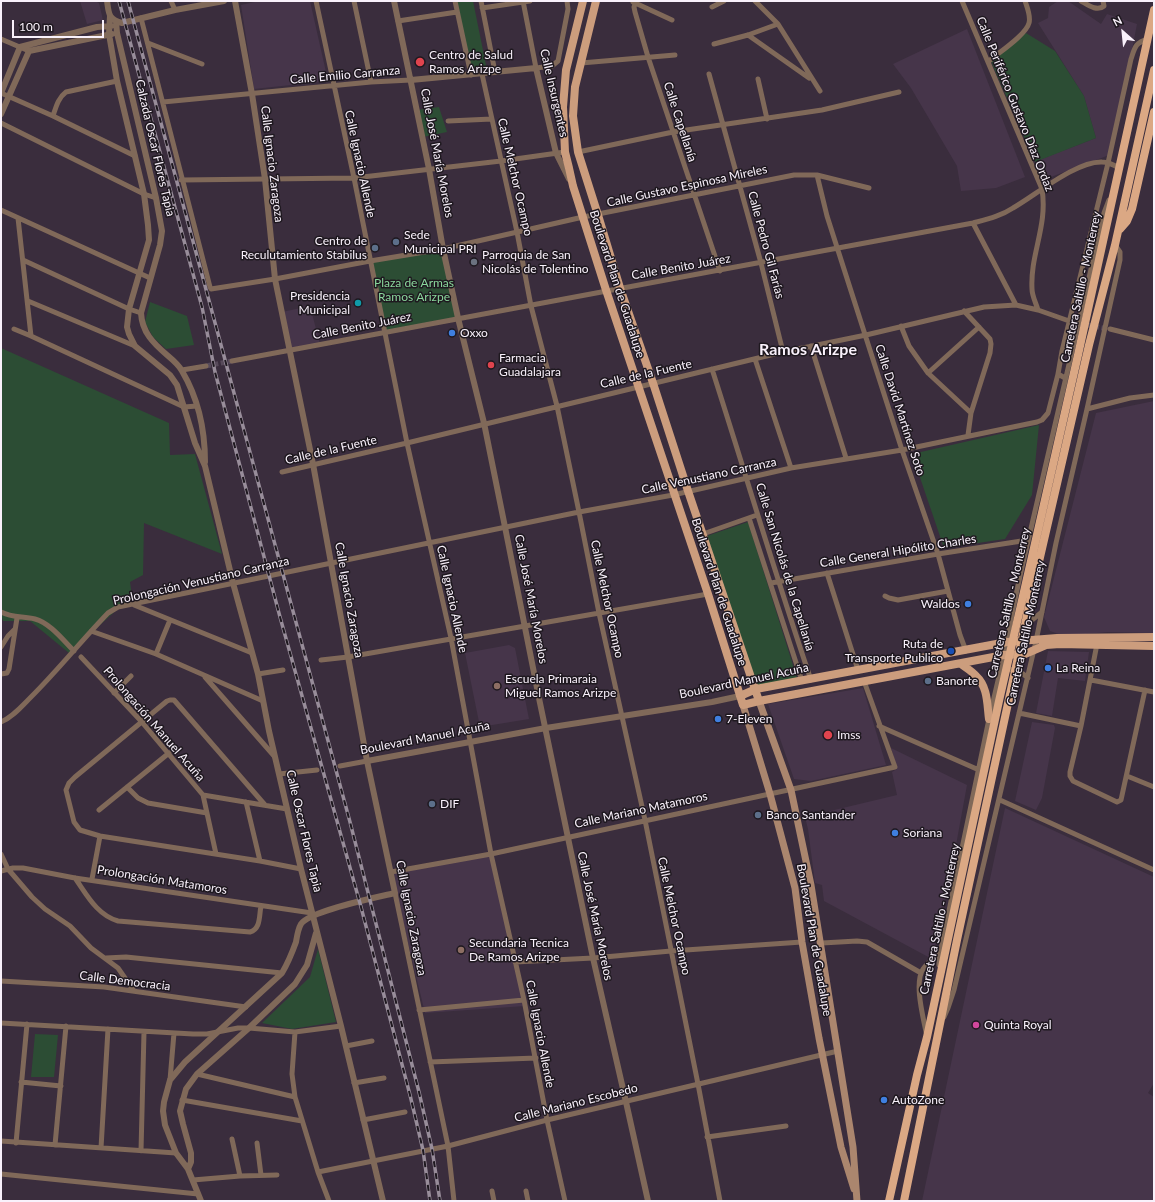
<!DOCTYPE html>
<meta charset="utf-8">
<style>
body{margin:0}
#map{position:relative;width:1155px;height:1202px;overflow:hidden;background:#3a2d3d;font-family:Lato,sans-serif}
canvas{display:block}
.frame{position:absolute;inset:0;border:2px solid #f9f1fb;pointer-events:none}
.north{position:absolute;left:1103px;top:12px;width:40px;height:40px;-webkit-text-stroke:3px #1e181f;paint-order:stroke;rotate:333deg;font-size:11px;font-weight:700;line-height:16px;text-align:center;color:#f9f1fb}
.north::after{content:'';display:block;margin:auto;width:14px;height:18px;background:#f9f1fb;clip-path:polygon(50% 0,100% 100%,50% 72%,0 100%)}
.scale{position:absolute;left:12px;top:20px;width:92px;height:18px;box-sizing:border-box;border:2px solid #f9f1fb;border-top:0;padding-left:5px;font-size:12px;line-height:14px;white-space:nowrap;color:#f9f1fb;-webkit-text-stroke:3px #1e181f;paint-order:stroke}
</style>
<div id="map">
<canvas width="1155" height="1202"></canvas>
<div class="frame"></div>
<div class="north">N</div>
<div class="scale">100 m</div>
</div>
<script>
const g = document.querySelector('canvas').getContext('2d');
g.lineJoin = 'round';
function fill(path, color) { g.fillStyle = color; g.fill(path, 'evenodd'); }
function stroke(path, color, width, dash) { g.strokeStyle = color; g.lineWidth = width; g.lineCap = dash ? 'butt' : 'round'; g.setLineDash(dash || []); g.stroke(path); }
function drawText(font, color, halo, rows, align = 'center') {
  g.font = font + ' Lato,sans-serif'; g.lineWidth = 3; g.setLineDash([]); g.textBaseline = 'middle'; g.strokeStyle = halo; g.fillStyle = color; for (const [text, x, y, turn = 0] of rows) {
    g.save(); g.translate(x, y); g.rotate((+turn || 0) * Math.PI / 180); g.textAlign = isNaN(turn) ? turn : align; if (halo) g.strokeText(text, 0, 0); g.fillText(text, 0, 0); g.restore();
  }
}
fill(new Path2D(`
 M 80,1 L 95,1 L 99,3 L 103,20 L 87,24 Z
 M 259,1 L 310,1 L 328,81 L 254,89 L 241,5 Z
 M 1058,1 L 1068,1 L 1101,24 L 1107,14 L 1137,24 L 1112,154 L 1043,180 L 1036,161 L 1096,138 L 1084,96 L 1038,23 L 1048,18 L 1049,7 Z
 M 967,29 L 1025,177 L 996,188 L 961,191 L 957,166 L 911,88 L 893,64 Z
 M 310,306 L 320,344 L 290,350 L 282,312 Z
 M 1154,401 L 1154,633 L 1108,632 L 1064,636 L 1050,631 L 1044,617 L 1096,413 Z
 M 509,645 L 515,648 L 529,719 L 480,727 L 465,653 Z
 M 1048,651 L 1089,652 L 1085,681 L 1058,678 L 1052,716 L 1036,713 Z
 M 863,688 L 886,765 L 811,781 L 794,779 L 768,704 Z
 M 1032,722 L 1054,725 L 1055,728 L 1042,798 L 1036,810 L 1015,801 Z
 M 891,748 L 967,785 L 950,878 L 932,959 L 824,901 L 822,885 L 815,883 L 808,829 L 805,817 L 897,795 L 892,772 L 897,769 Z
 M 1005,808 L 1154,877 L 1154,1083 L 1148,1093 L 1154,1097 L 1154,1201 L 922,1201 Z
 M 490,855 L 525,1006 L 425,1013 L 391,873 Z`), '#46354a');
fill(new Path2D(`
 M 457,1 L 473,1 L 487,70 L 471,69 Z
 M 1026,33 L 1055,51 L 1084,96 L 1096,138 L 1035,162 L 990,59 Z
 M 439,107 L 447,132 L 423,137 L 417,110 Z
 M 443,250 L 457,317 L 385,332 L 371,261 Z
 M 150,302 L 187,316 L 194,345 L 166,349 L 153,337 L 145,322 Z
 M 1,348 L 169,423 L 170,455 L 195,454 L 222,554 L 144,523 L 143,575 L 130,582 L 132,596 L 69,653 L 30,621 L 3,621 L 1,615 Z
 M 1039,425 L 1032,495 L 1005,539 L 944,548 L 912,454 Z
 M 748,522 L 797,678 L 756,686 L 707,536 Z
 M 318,949 L 336,1022 L 292,1029 L 262,1023 L 310,977 Z
 M 35,1034 L 58,1035 L 54,1077 L 31,1077 Z`), '#2c4d34');
stroke(new Path2D(`
 M 1072,322 L 1108,329
 M 206,366 L 232,361`), '#574a5a', 5, [5, 2.5]);
stroke(new Path2D(`
 M 171,1 L 175,10
 M 316,1 L 354,178 L 407,443 L 451,638 L 491,854 L 524,1000 L 547,1120 L 565,1201
 M 354,1 L 371,82
 M 455,1 L 471,75
 M 481,1 L 495,72
 M 523,1 L 536,68 L 552,66 L 558,61 L 568,9 L 567,1
 M 636,1 L 634,7 L 635,12 L 648,57 L 720,271
 M 755,1 L 778,24 L 820,91
 M 962,1 L 1042,189 C 1048,226 1030,254 1032,289 C 1032,296 1036,303 1038,310
 M 1081,1 C 1088,5 1097,12 1104,6 L 1103,1
 M 633,2 L 672,20
 M 712,7 L 724,1
 M 482,8 L 530,1
 M 141,18 L 210,287 L 211,289 L 275,279 L 370,261 L 443,249 L 583,217 L 794,175 L 817,175 L 869,188
 M 398,21 L 457,12
 M 748,35 L 809,78
 M 1,39 L 29,51
 M 148,43 L 202,64
 M 714,44 L 748,35 L 778,24
 M 988,62 C 998,53 1026,35 1029,23 C 1031,16 1027,7 1025,1
 M 581,63 L 675,55
 M 482,74 L 517,232 L 531,306 L 557,406 L 579,512 L 599,613 L 645,820 L 698,1084 L 720,1201
 M 709,74 L 761,263 L 783,352
 M 758,79 L 767,119
 M 1,93 L 53,116 L 135,156
 M 163,102 L 371,82 L 411,80
 M 53,116 C 56,107 58,98 66,92 L 117,81
 M 448,121 L 492,119
 M 1,123 L 144,194 L 156,198
 M 578,152 L 673,132 L 822,110 L 899,92
 M 817,175 L 827,216 L 902,450 L 938,554 L 960,635 L 966,651
 M 181,180 L 354,178 L 501,161 L 565,152
 M 1,210 L 150,278
 M 18,218 L 31,336
 M 973,223 L 1016,305
 M 23,260 L 129,309 L 141,313
 M 28,301 L 135,346
 M 964,311 L 990,339 L 991,344 L 990,353 L 971,413
 M 901,326 L 909,346 L 928,373 L 971,413 L 968,435
 M 14,329 L 31,336 L 184,407 L 197,406
 M 1110,329 L 1154,340
 M 811,346 L 846,458
 M 755,359 L 791,468
 M 232,361 C 479,314 726,269 973,223 C 988,219 1001,216 1013,208 C 1036,195 1076,161 1102,162 C 1108,162 1114,165 1119,168
 M 712,369 C 745,472 776,577 811,680
 M 182,370 L 206,366
 M 928,373 L 979,327
 M 1065,378 L 1058,374 L 1062,351 L 1108,163 L 1131,59 C 1135,47 1135,43 1148,39
 M 1087,409 L 1130,398 L 1154,395
 M 282,472 L 407,443 L 783,352 L 866,335 L 984,307 L 1016,305 L 1038,310 L 1072,322
 M 749,518 L 802,681
 M 703,534 L 757,515
 M 827,573 L 858,670
 M 771,583 L 938,554 L 1028,540
 M 885,596 L 889,598 L 898,600 L 948,591
 M 134,605 L 252,653
 M 1,612 C 12,618 23,616 35,619 C 50,623 63,640 74,651
 M 1025,622 L 1032,620 L 1042,612
 M 91,631 L 156,654 L 263,701
 M 1097,644 L 1081,726 L 1070,772 L 1070,776 L 1073,781 L 1117,802 L 1121,800 L 1145,690
 M 1,647 L 8,636 L 14,630
 M 156,654 L 170,620
 M 81,657 L 141,721 L 203,795 L 216,854
 M 321,660 L 348,657 L 708,594
 M 1004,671 C 1015,667 1020,671 1028,678
 M 1,674 L 7,673 L 9,669 L 17,618
 M 258,674 L 283,670
 M 205,677 L 275,757
 M 1091,680 L 1154,692
 M 114,693 L 131,676
 M 1019,713 L 1081,726
 M 1,722 C 13,717 22,706 31,697 C 58,670 82,640 108,613 L 118,607 L 579,512 L 673,495 L 791,468 L 902,450 L 1037,422 L 1042,420 L 1048,413 L 1058,374
 M 879,726 L 979,770
 M 340,766 L 367,761
 M 279,774 L 317,770
 M 1127,776 L 1154,787
 M 127,787 L 138,798 L 148,803 L 207,813
 M 203,795 L 287,809
 M 1000,800 L 1154,870
 M 246,802 L 260,861
 M 265,805 L 174,700 L 170,700 L 167,701 L 75,777 L 69,783 L 66,790 L 74,822 L 80,830 L 100,836 L 260,861 L 301,869
 M 99,810 L 169,753
 M 1,854 L 8,869 L 32,897 L 45,909 L 70,926 L 91,948 L 118,968 L 134,991
 M 1,871 L 13,868 L 23,868 L 75,878 L 312,913
 M 391,872 L 491,854 L 895,767 L 864,681
 M 75,878 C 87,895 97,915 118,921 L 250,932 C 261,929 259,915 261,906
 M 92,879 L 100,836
 M 395,893 L 448,1146 L 454,1201
 M 822,943 L 857,941 L 867,942 L 921,973
 M 106,958 L 126,957 L 282,973
 M 515,962 L 593,958 L 671,951 L 802,942
 M 939,965 L 940,954 L 989,719 L 1007,642 L 1012,614 L 1020,576 L 1104,213 L 1109,200
 M 1,981 L 104,987 L 246,1007
 M 419,1010 L 524,1000
 M 944,1017 L 948,1008 L 954,990 L 1036,641 L 1056,543 L 1087,409 L 1120,260 L 1120,252 L 1115,245
 M 1,1023 L 193,1034 L 207,1034 L 238,1028 L 249,1028 L 295,1032 L 341,1026
 M 295,1032 L 292,1074 L 295,1097 L 318,1172 L 329,1201
 M 926,1032 C 923,1016 914,983 923,969 C 927,963 934,958 940,954
 M 346,1046 L 372,1041
 M 430,1062 L 536,1058
 M 197,1074 L 295,1097
 M 170,1080 L 174,1033
 M 21,1082 L 61,1086
 M 354,1083 L 384,1078
 M 182,1100 L 302,1121
 M 363,1120 L 405,1112
 M 707,1137 L 786,1126
 M 232,1139 L 240,1176
 M 1,1141 L 176,1153
 M 16,1143 L 27,1024
 M 257,1143 L 261,1175
 M 55,1145 L 66,1026
 M 101,1148 L 108,1029
 M 141,1151 L 144,1032
 M 318,1172 L 448,1146 L 547,1120 L 838,1051
 M 1,1174 L 198,1194
 M 193,1180 L 240,1176 L 277,1175
 M 492,1191 L 494,1201
 M 526,1191 L 528,1201`), '#806959', 5);
stroke(new Path2D(`
 M 107,1 C 109,14 108,19 122,23 L 175,10 L 224,1
 M 394,1 L 429,169 L 443,249 L 458,318 L 484,423 L 505,527 L 540,703 L 593,958 L 626,1102 L 648,1201
 M 110,16 L 109,34 L 117,81 L 144,194 L 148,225 L 149,240 L 129,309 L 127,327 L 129,334 L 135,346 L 170,375 L 177,385 L 195,443 L 205,466 L 233,583 L 258,674 L 269,731 L 301,869 L 341,1026 L 383,1201
 M 116,21 L 117,33 L 156,198 L 162,231 L 160,245 L 141,313 C 142,332 153,343 167,355 C 173,360 179,365 182,371 C 198,398 205,431 205,462
 M 411,80 L 536,68 L 556,153 L 569,179
 M 1,93 L 20,47 L 97,27 L 111,26
 M 1,114 L 29,51 L 112,34
 M 367,761 L 546,728 L 712,702 L 740,696
 M 188,1169 L 191,1162 L 191,1153 L 183,1124 L 180,1111 L 186,1089 L 197,1074 L 249,1028 L 295,984 L 307,965 L 316,933
 M 201,1201 L 188,1169 L 176,1153 L 165,1125 L 163,1111 L 164,1102 L 170,1080 L 185,1062 L 282,973 C 288,963 292,953 296,942 C 297,936 298,929 301,924 C 309,911 378,897 395,893 L 367,761 L 313,464 L 275,279 L 265,179 L 252,94 L 235,1`), '#806959', 6);
stroke(new Path2D(`
 M 759,701 L 791,790 L 811,885 L 853,1147 L 857,1201
 M 743,705 L 770,794 L 795,888 L 802,942 L 819,1038 L 841,1147 L 854,1189`), '#ab866e', 7);
stroke(new Path2D(`
 M 583,1 L 566,70 L 563,107 L 565,152 L 569,168 L 573,186 L 606,290 L 708,594 L 743,705 L 759,701 L 1004,655 L 1025,654 L 1046,645 L 1060,644 L 1154,646
 M 596,1 L 575,87 L 573,116 L 578,152 L 598,215 L 620,288 L 653,383 L 688,491 L 759,701
 M 961,664 C 966,668 972,671 976,676 C 988,687 987,704 989,719
 M 740,696 L 756,689 L 1007,642 L 1057,638 L 1154,637`), '#cc9d7d', 8);
stroke(new Path2D(`
 M 1120,229 L 1127,221 L 1132,209 L 1154,112
 M 889,1201 L 917,1075 L 927,1037 L 999,701 L 1078,355 L 1154,10
 M 904,1201 L 957,940 L 1032,592 L 1089,345 L 1115,245 L 1154,70`), '#dba884', 8);
const rail = new Path2D(`
 M 119,1 L 202,307 L 215,372 L 280,617 L 361,907 L 410,1095 L 423,1150 L 430,1201
 M 128,1 L 350,822 L 419,1092 L 432,1149 L 440,1201`);
stroke(rail, '#988d9a', 3.5);
stroke(rail, '#1e181f', 2, [6]);
for (const [x, y, r, color] of [
 [420,62,5,"#e0444e"],
 [396,242,4,"#5c6f8a"],
 [375,248,4,"#5c6f8a"],
 [474,262,4,"#6b7280"],
 [358,303,4,"#0f9aa8"],
 [452,333,4,"#3f7fe0"],
 [491,365,4,"#e0444e"],
 [968,604,4,"#3f7fe0"],
 [951,651,4,"#1a4fb4"],
 [1048,668,4,"#3f7fe0"],
 [928,681,4,"#5c6f8a"],
 [497,686,4,"#8d6e63"],
 [718,719,4,"#3f7fe0"],
 [828,735,5,"#e0444e"],
 [432,804,4,"#5c6f8a"],
 [758,815,4,"#5c6f8a"],
 [895,833,4,"#3f7fe0"],
 [461,950,4,"#8d6e63"],
 [976,1025,4,"#d1479c"],
 [884,1100,4,"#3f7fe0"]
]) { const dot = new Path2D(); dot.arc(x, y, r, 0, 2 * Math.PI); g.fillStyle = color; g.fill(dot); stroke(dot, '#1e181f', 1.5); }
drawText('12px', '#f9f1fb', '#1e181f', [
 ["Centro de Salud",429,55],
 ["Ramos Arizpe",429,69],
 ["Sede",404,235],
 ["Municipal PRI",404,249],
 ["Centro de",367,241,"right"],
 ["Reculutamiento Stabilus",367,255,"right"],
 ["Parroquia de San",482,255],
 ["Nicolás de Tolentino",482,269],
 ["Presidencia",350,296,"right"],
 ["Municipal",350,310,"right"],
 ["Oxxo",460,333],
 ["Farmacia",499,358],
 ["Guadalajara",499,372],
 ["Waldos",960,604,"right"],
 ["Ruta de",943,644,"right"],
 ["Transporte Publico",943,658,"right"],
 ["La Reina",1056,668],
 ["Escuela Primaraia",505,679],
 ["Miguel Ramos Arizpe",505,693],
 ["Banorte",936,681],
 ["7-Eleven",726,719],
 ["Imss",837,735],
 ["DIF",440,804],
 ["Banco Santander",766,815],
 ["Soriana",903,833],
 ["Secundaria Tecnica",469,943],
 ["De Ramos Arizpe",469,957],
 ["Quinta Royal",984,1025],
 ["AutoZone",892,1100]
], 'left');
drawText('12px', '#f9f1fb', '#1e181f', [
 ["Calle Emilio Carranza",345,75,-5],
 ["Calle Insurgentes",554,93,77],
 ["Calle Periférico Gustavo Díaz Ordaz",1015,104,68],
 ["Calle Capellanía",680,122,72],
 ["Calzada Oscar Flores Tapia",155,148,77],
 ["Calle José María Morelos",437,153,79],
 ["Calle Ignacio Zaragoza",272,164,83],
 ["Calle Ignacio Allende",360,164,78],
 ["Calle Melchor Ocampo",515,177,77],
 ["Calle Gustavo Espinosa Mireles",687,186,-12],
 ["Calle Pedro Gil Farías",766,245,75],
 ["Calle Benito Juárez",681,267,-10],
 ["Boulevard Plan de Guadalupe",617,284,72],
 ["Carretera Saltillo - Monterrey",1081,287,-78],
 ["Calle Benito Juárez",362,326,-11],
 ["Calle de la Fuente",646,374,-13],
 ["Calle David Martínez Soto",900,410,72],
 ["Calle de la Fuente",331,450,-13],
 ["Calle Venustiano Carranza",709,476,-12],
 ["Calle General Hipólito Charles",898,551,-9],
 ["Calle San Nicolás de la Capellanía",785,567,73],
 ["Prolongación Venustiano Carranza",201,581,-13],
 ["Boulevard Plan de Guadalupe",719,592,72],
 ["Calle Ignacio Allende",452,599,78],
 ["Calle José María Morelos",531,599,79],
 ["Calle Melchor Ocampo",607,599,78],
 ["Calle Ignacio Zaragoza",349,600,80],
 ["Carretera Saltillo - Monterrey",1009,603,-77],
 ["Carretera Saltillo-Monterrey",1026,633,-78],
 ["Boulevard Manuel Acuña",744,681,-12],
 ["Prolongación Manuel Acuña",154,724,49],
 ["Boulevard Manuel Acuña",425,738,-11],
 ["Calle Mariano Matamoros",641,810,-12],
 ["Calle Oscar Flores Tapia",304,831,77],
 ["Prolongación Matamoros",162,880,9],
 ["Calle José María Morelos",595,916,78],
 ["Calle Melchor Ocampo",674,916,78],
 ["Calle Ignacio Zaragoza",411,918,79],
 ["Carretera Saltillo - Monterrey",940,919,-78],
 ["Boulevard Plan de Guadalupe",814,940,80],
 ["Calle Democracia",125,981,7],
 ["Calle Ignacio Allende",540,1034,79],
 ["Calle Mariano Escobedo",576,1103,-14]
]);
drawText('12px', '#8ad79c', '#1e181f', [
 ["Plaza de Armas",414,283],
 ["Ramos Arizpe",414,297]
]);
drawText('bold 16px', '#f9f1fb', '#1e181f', [
 ["Ramos Arizpe",808,350]
]);
</script>
